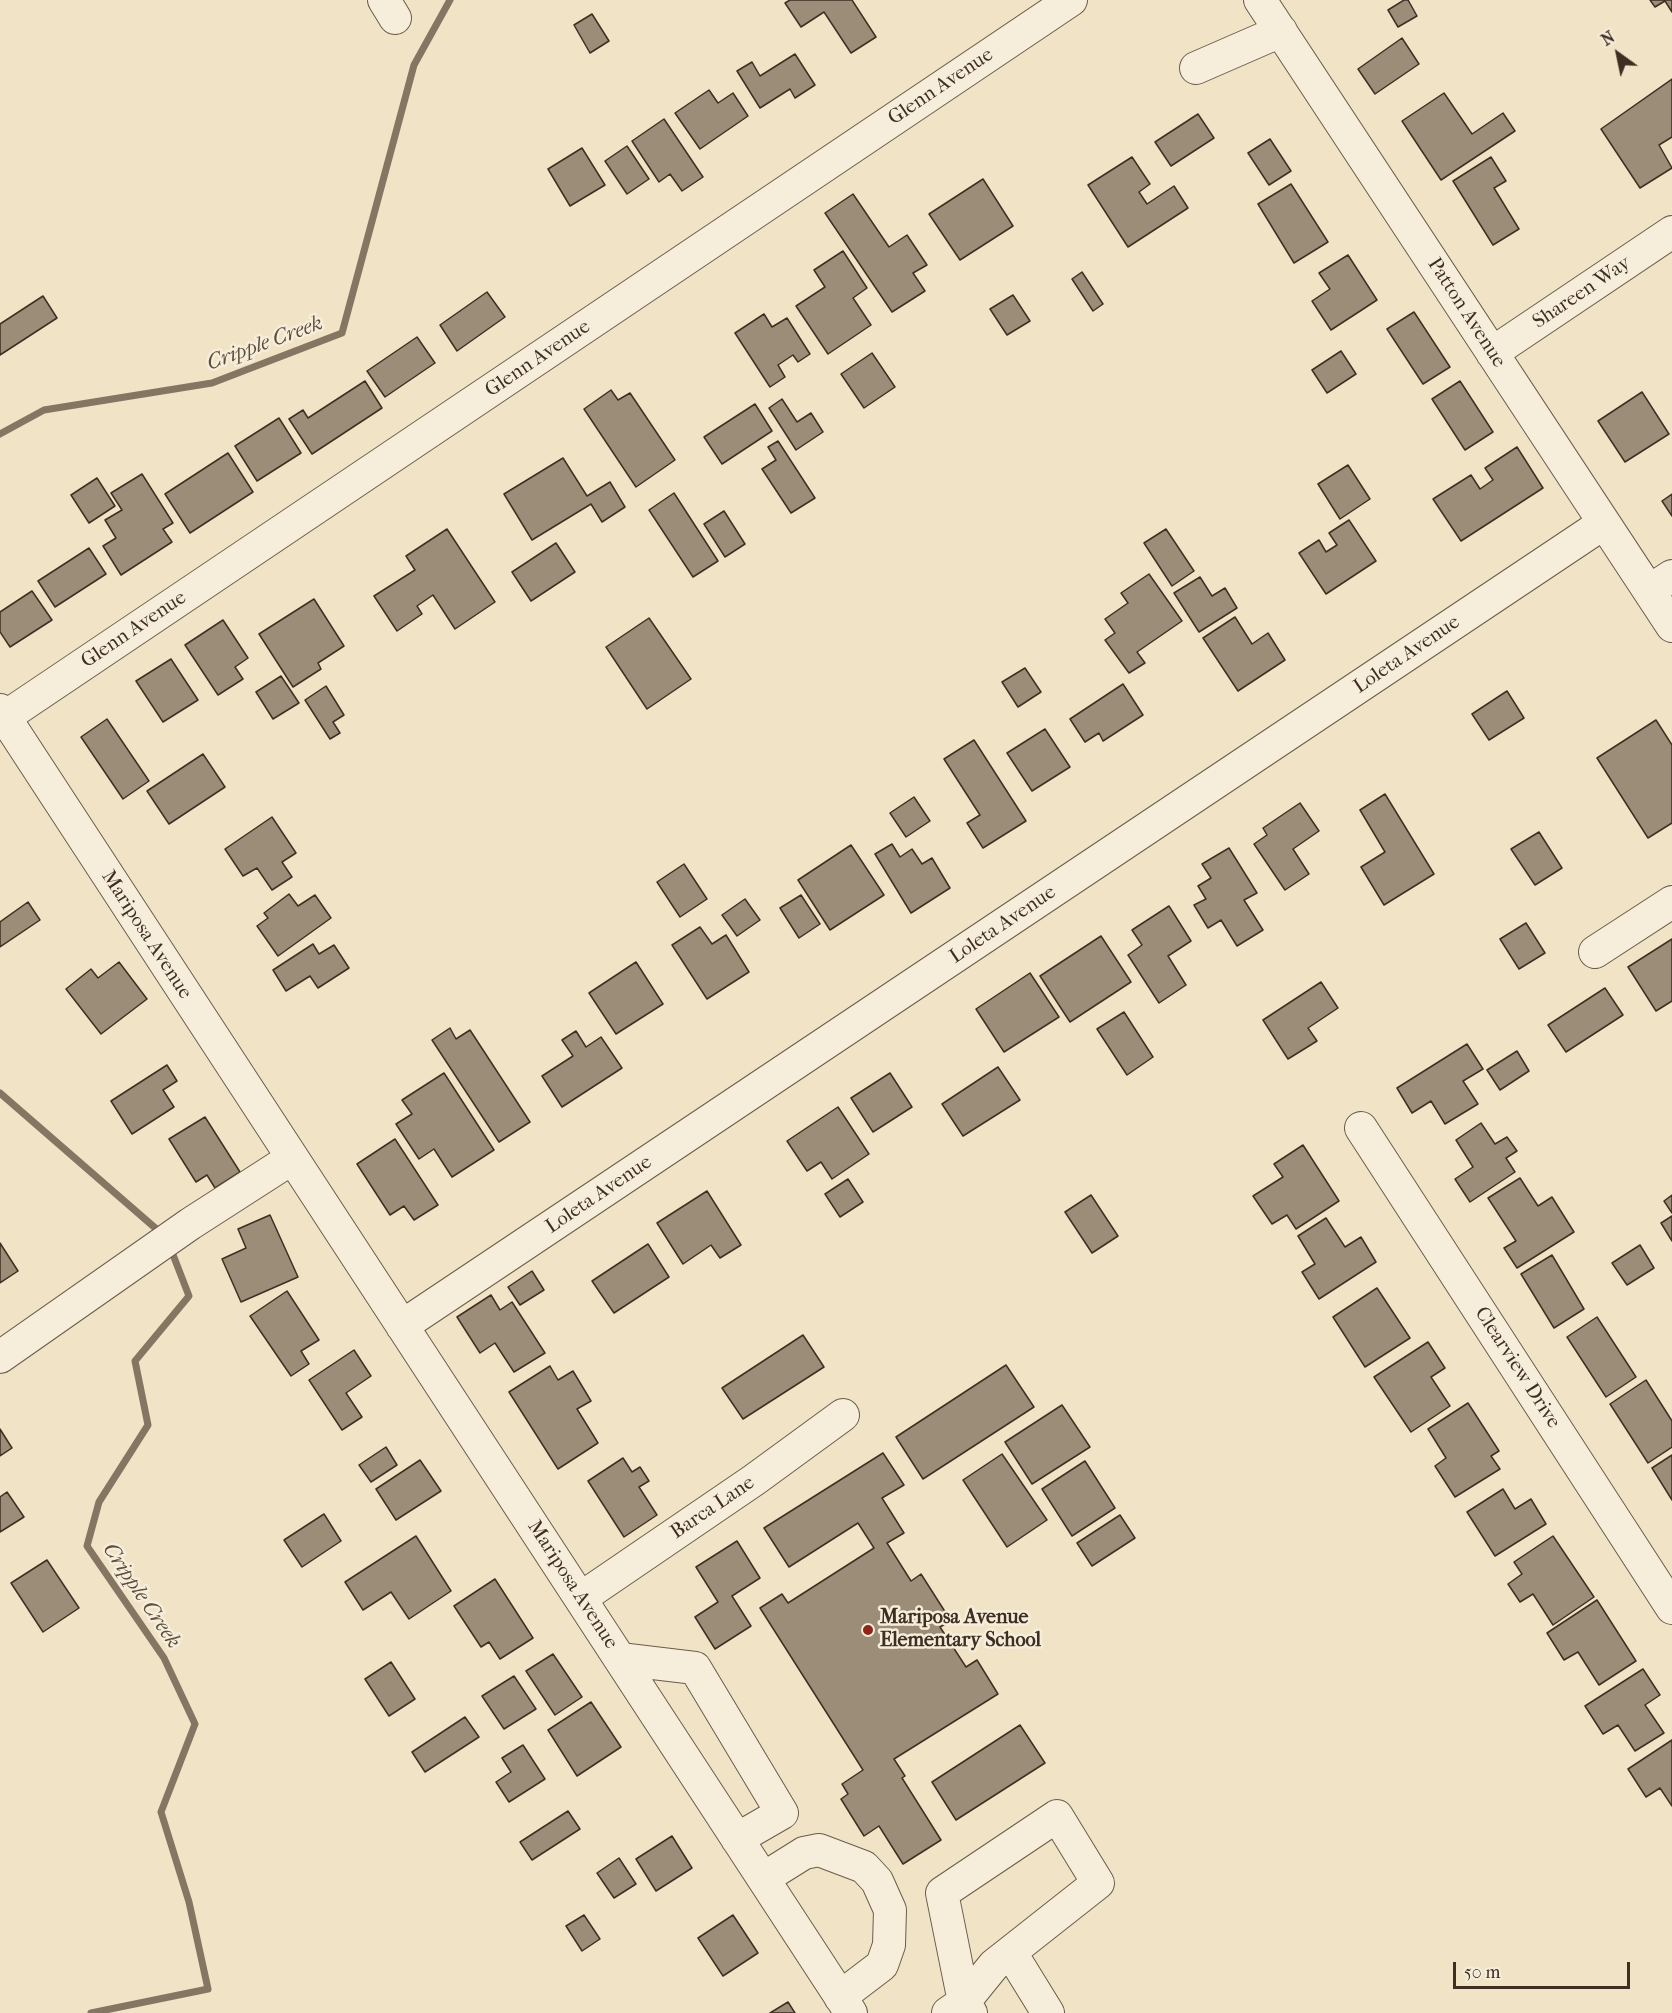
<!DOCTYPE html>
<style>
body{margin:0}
#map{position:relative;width:1672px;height:2013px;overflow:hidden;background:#f1e4c6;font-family:"IM FELL French Canon",serif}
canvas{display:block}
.north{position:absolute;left:1588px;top:24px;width:60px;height:60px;-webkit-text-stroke:4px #f6edda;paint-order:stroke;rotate:327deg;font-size:16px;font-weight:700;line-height:24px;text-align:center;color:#3e2f22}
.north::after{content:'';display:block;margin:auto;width:21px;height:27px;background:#3e2f22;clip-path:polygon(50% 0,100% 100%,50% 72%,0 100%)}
.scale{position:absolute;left:1453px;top:1962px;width:177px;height:27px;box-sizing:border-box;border:3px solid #3e2f22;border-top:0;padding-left:8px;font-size:18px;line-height:21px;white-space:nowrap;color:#3e2f22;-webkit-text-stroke:4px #f6edda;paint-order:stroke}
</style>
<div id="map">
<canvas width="1672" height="2013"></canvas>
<div class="north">N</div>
<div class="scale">50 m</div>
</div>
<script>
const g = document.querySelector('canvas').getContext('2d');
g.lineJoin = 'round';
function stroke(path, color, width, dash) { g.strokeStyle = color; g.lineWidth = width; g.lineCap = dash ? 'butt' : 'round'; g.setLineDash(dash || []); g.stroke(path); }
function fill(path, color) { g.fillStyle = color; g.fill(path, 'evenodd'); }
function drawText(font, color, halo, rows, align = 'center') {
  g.font = font + ' "IM FELL French Canon",serif'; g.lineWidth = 5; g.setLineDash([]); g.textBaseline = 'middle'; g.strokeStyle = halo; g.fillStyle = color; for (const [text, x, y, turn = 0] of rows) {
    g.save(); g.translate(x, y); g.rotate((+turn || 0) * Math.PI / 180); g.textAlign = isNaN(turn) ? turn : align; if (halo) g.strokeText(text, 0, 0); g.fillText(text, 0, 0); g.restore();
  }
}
stroke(new Path2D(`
 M 0,434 L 44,410 L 212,383 L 342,333 L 414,65 L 450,0
 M 0,1093 L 161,1233
 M 91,2013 L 208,1989 L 189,1902 L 161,1812 L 195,1724 L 164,1658 L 87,1546 L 99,1502 L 148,1425 L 135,1361 L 189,1296 L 170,1247`), '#857663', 7);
const building = new Path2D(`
 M 790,0 L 852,0 L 876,37 L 851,53 L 824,12 L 801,27 L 785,3 Z
 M 1404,0 L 1408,0 L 1417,16 L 1398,27 L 1388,10 Z
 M 1650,0 L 1672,0 L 1672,12 L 1665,1 L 1655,7 Z
 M 592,14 L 609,41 L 590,53 L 574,25 Z
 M 1402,38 L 1419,64 L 1375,94 L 1358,69 Z
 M 795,54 L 815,85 L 795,98 L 790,89 L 760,108 L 737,71 L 752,62 L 760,76 Z
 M 1672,79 L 1672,137 L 1659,145 L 1672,168 L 1640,188 L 1601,129 Z
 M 709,90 L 718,103 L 733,93 L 748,116 L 700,149 L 675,113 Z
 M 1444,93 L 1472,134 L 1503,113 L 1515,131 L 1441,180 L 1402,121 Z
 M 1198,114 L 1214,138 L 1171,166 L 1155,142 Z
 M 664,119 L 703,177 L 682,191 L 670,174 L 659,182 L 632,141 Z
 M 1270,139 L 1291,171 L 1269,185 L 1248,153 Z
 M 627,146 L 649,179 L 627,194 L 605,161 Z
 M 582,148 L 605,185 L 570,206 L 548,169 Z
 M 1132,157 L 1150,184 L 1139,192 L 1147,204 L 1174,186 L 1188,208 L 1128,247 L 1088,185 Z
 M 1491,157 L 1506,181 L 1494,188 L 1519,229 L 1493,245 L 1453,181 Z
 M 983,179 L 1013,226 L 960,260 L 929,214 Z
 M 1291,184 L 1328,242 L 1294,263 L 1258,204 Z
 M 853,194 L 889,247 L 907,235 L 927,265 L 913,273 L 925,291 L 892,312 L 825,213 Z
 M 843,251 L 867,288 L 853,298 L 871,325 L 828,354 L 796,306 L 825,287 L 814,270 Z
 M 1348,255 L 1377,300 L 1331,330 L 1312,301 L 1330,289 L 1319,273 Z
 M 1082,272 L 1103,304 L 1093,311 L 1072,279 Z
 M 487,292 L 505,317 L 457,351 L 440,325 Z
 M 1013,295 L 1030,321 L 1007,335 L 990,309 Z
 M 43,296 L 57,318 L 0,355 L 0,324 Z
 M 1414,312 L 1450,367 L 1423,384 L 1387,329 Z
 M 764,314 L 772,327 L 787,318 L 810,354 L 798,362 L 793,355 L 778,365 L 785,377 L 770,387 L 735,333 Z
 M 417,337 L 435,363 L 385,397 L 367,371 Z
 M 1341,351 L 1356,374 L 1327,393 L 1312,370 Z
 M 872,353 L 895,387 L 864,408 L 841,374 Z
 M 365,381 L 382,408 L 312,454 L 289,419 L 303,410 L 308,418 Z
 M 1460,381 L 1493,432 L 1465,450 L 1432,399 Z
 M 611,390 L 618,400 L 630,393 L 675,460 L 636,487 L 584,409 Z
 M 1642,392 L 1669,434 L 1625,462 L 1598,421 Z
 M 782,399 L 797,422 L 811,413 L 823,432 L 796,450 L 769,408 Z
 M 755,404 L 772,431 L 722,464 L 704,437 Z
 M 279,418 L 301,453 L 257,481 L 235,446 Z
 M 778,441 L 815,498 L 791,513 L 762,469 L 776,460 L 768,447 Z
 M 1517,447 L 1543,488 L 1461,541 L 1433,499 L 1471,475 L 1480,489 L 1493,480 L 1485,468 Z
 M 228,453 L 253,492 L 190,533 L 165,494 Z
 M 563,458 L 587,496 L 610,482 L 625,507 L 602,522 L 591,504 L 532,540 L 504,494 Z
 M 1348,465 L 1370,499 L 1340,519 L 1318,484 Z
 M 142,474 L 173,523 L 163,529 L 172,542 L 121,575 L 103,546 L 116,538 L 105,520 L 122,510 L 111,493 Z
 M 97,478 L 115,506 L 89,523 L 71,495 Z
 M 674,493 L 718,561 L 693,577 L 649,510 Z
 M 1672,494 L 1672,516 L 1662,501 Z
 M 724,511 L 745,544 L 725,557 L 704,524 Z
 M 1349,520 L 1376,561 L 1326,594 L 1299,553 L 1319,540 L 1326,552 L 1337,545 L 1329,533 Z
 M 447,529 L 495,602 L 455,629 L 433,595 L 417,606 L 422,614 L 397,631 L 374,596 L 415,570 L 406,556 Z
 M 1166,529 L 1194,571 L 1172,586 L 1144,543 Z
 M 556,543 L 575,572 L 531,601 L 512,572 Z
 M 89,548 L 106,574 L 55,607 L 38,581 Z
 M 1149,574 L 1182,621 L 1137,652 L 1145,663 L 1129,673 L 1105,640 L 1115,633 L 1105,619 L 1128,603 L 1121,593 Z
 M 1200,577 L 1212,596 L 1225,588 L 1237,608 L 1199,632 L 1174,593 Z
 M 32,591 L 52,620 L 10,647 L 0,632 L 0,612 Z
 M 314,599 L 344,646 L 318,663 L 321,669 L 293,687 L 259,634 Z
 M 1235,617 L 1252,644 L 1268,633 L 1285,660 L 1238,691 L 1203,638 Z
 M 649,618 L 691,679 L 647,709 L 606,647 Z
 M 223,620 L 248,658 L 235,667 L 243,679 L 218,695 L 185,645 Z
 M 171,659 L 198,700 L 163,722 L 136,681 Z
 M 1025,668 L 1041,692 L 1018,707 L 1002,682 Z
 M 281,676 L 299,703 L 273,719 L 256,692 Z
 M 1123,684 L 1143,715 L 1103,741 L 1099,733 L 1085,742 L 1070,719 Z
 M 326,686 L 344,715 L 333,722 L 340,733 L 330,739 L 305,700 Z
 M 1507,691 L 1524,718 L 1489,740 L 1472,714 Z
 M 107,719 L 149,781 L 123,799 L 81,737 Z
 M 1656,720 L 1672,745 L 1672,823 L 1648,838 L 1597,758 Z
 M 1045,729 L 1070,767 L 1032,791 L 1007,753 Z
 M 974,740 L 1026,821 L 983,848 L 967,823 L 980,815 L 944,759 Z
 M 203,754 L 225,787 L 169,824 L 147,791 Z
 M 1385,794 L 1434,874 L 1384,905 L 1361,867 L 1385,852 L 1360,810 Z
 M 914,797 L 930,821 L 906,837 L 890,813 Z
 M 1300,803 L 1319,831 L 1293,849 L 1309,874 L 1285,890 L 1254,844 L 1267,835 L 1263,828 Z
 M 272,817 L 296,853 L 282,862 L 292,877 L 272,890 L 257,868 L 243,876 L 225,849 Z
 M 1539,832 L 1562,868 L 1535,885 L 1511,849 Z
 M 892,844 L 900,857 L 912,849 L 922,864 L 932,858 L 950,888 L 911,913 L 875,854 Z
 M 851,845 L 884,895 L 830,930 L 798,880 Z
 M 1229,848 L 1257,893 L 1244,900 L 1263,930 L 1237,946 L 1221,920 L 1208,928 L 1194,905 L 1206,899 L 1198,886 L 1211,878 L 1202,864 Z
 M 684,864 L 707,899 L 680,917 L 657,882 Z
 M 289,894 L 298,906 L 315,895 L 331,918 L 278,956 L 257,926 L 268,918 L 264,913 Z
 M 801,895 L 820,924 L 799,938 L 780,908 Z
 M 745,899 L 760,920 L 737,936 L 722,915 Z
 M 28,902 L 40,920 L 0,947 L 0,922 Z
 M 1169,906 L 1191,941 L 1168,956 L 1186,985 L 1159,1003 L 1128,955 L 1142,945 L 1132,930 Z
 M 1526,923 L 1545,953 L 1519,969 L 1500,939 Z
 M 700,927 L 712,944 L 726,935 L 749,972 L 707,999 L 672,945 Z
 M 1101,936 L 1131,982 L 1070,1022 L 1040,976 Z
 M 1672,939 L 1672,1001 L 1656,1011 L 1628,967 Z
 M 313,944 L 319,954 L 334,945 L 349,968 L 318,988 L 310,976 L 286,991 L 273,970 Z
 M 119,962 L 147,999 L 101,1034 L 66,989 L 91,969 L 98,978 Z
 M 636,962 L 663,1004 L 616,1034 L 589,993 Z
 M 1030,973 L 1059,1017 L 1004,1052 L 976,1009 Z
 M 1321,982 L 1338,1008 L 1308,1028 L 1317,1041 L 1288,1059 L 1263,1020 Z
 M 1605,988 L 1623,1015 L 1566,1052 L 1548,1025 Z
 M 1124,1012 L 1153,1057 L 1127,1075 L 1097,1029 Z
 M 450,1028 L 456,1039 L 470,1030 L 530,1122 L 499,1142 L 432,1040 Z
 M 576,1031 L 586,1047 L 601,1037 L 622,1068 L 562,1107 L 542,1076 L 573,1056 L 562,1040 Z
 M 1467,1044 L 1483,1069 L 1463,1081 L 1478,1104 L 1445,1124 L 1431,1101 L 1412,1113 L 1397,1088 Z
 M 1517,1051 L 1529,1071 L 1500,1090 L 1487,1070 Z
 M 167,1065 L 177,1081 L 163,1090 L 174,1107 L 132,1134 L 111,1101 Z
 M 998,1067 L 1020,1100 L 963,1136 L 942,1104 Z
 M 444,1073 L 494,1150 L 452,1177 L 434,1149 L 419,1159 L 396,1124 L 412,1114 L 402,1100 Z
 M 890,1073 L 912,1107 L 873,1132 L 851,1098 Z
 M 838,1107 L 869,1154 L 832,1179 L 821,1162 L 807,1171 L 787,1141 Z
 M 205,1117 L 240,1172 L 215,1188 L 207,1175 L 196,1182 L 169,1139 Z
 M 1481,1123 L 1495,1144 L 1507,1137 L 1517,1151 L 1506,1158 L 1515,1172 L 1470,1202 L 1455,1179 L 1473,1167 L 1456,1140 Z
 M 395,1139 L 438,1205 L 414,1220 L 404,1206 L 390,1215 L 357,1164 Z
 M 1303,1145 L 1339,1201 L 1296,1229 L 1287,1215 L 1272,1224 L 1253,1196 L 1283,1177 L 1274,1164 Z
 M 1520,1178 L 1538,1206 L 1552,1197 L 1574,1232 L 1517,1268 L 1504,1248 L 1516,1241 L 1488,1198 Z
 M 848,1179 L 863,1202 L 840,1217 L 825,1194 Z
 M 707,1191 L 741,1245 L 720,1258 L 711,1245 L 683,1264 L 657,1223 Z
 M 1091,1195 L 1118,1236 L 1092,1253 L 1065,1212 Z
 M 1672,1195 L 1672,1213 L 1664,1201 Z
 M 270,1215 L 298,1277 L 241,1302 L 222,1259 L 246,1248 L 238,1229 Z
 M 1672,1216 L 1672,1241 L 1661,1223 Z
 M 1326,1218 L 1345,1247 L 1361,1237 L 1376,1262 L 1319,1299 L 1302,1272 L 1315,1264 L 1298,1236 Z
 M 0,1243 L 18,1271 L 0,1283 Z
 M 648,1244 L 669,1277 L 614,1313 L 592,1281 Z
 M 1640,1245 L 1654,1268 L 1627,1285 L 1612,1263 Z
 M 1552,1255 L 1584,1309 L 1554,1328 L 1521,1274 Z
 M 532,1271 L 544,1290 L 520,1305 L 508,1287 Z
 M 1377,1288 L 1410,1338 L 1365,1367 L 1333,1317 Z
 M 287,1291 L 319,1340 L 301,1351 L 309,1364 L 291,1376 L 250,1316 Z
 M 491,1295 L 500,1310 L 512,1302 L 545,1353 L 514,1372 L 495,1343 L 480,1353 L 457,1317 Z
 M 1597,1317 L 1636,1377 L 1606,1397 L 1567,1337 Z
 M 803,1335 L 824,1367 L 743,1419 L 722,1388 Z
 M 1428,1342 L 1445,1368 L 1431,1377 L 1450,1406 L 1411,1432 L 1374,1377 Z
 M 354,1350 L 371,1376 L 346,1393 L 362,1417 L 342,1430 L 309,1380 Z
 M 1006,1365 L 1034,1407 L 923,1479 L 896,1437 Z
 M 550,1366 L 558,1380 L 573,1371 L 591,1401 L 577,1409 L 598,1443 L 558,1469 L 509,1392 Z
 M 1646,1380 L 1672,1421 L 1672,1447 L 1648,1463 L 1610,1404 Z
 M 1468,1403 L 1499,1451 L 1491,1456 L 1500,1469 L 1455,1497 L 1435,1466 L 1446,1458 L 1428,1429 Z
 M 1062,1405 L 1090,1447 L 1032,1484 L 1005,1442 Z
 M 0,1429 L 12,1448 L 0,1456 Z
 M 386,1447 L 397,1465 L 371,1482 L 359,1465 Z
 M 883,1453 L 904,1485 L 882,1498 L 904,1533 L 887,1543 L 911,1581 L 921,1574 L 951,1621 L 940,1627 L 966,1667 L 977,1660 L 998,1694 L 894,1759 L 905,1776 L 902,1778 L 941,1840 L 903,1864 L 879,1826 L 864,1836 L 841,1799 L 848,1794 L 842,1784 L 863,1770 L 760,1608 L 782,1594 L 788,1603 L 874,1548 L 858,1523 L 789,1567 L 764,1528 Z
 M 1002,1454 L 1047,1520 L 1007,1547 L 963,1480 Z
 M 1672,1455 L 1672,1500 L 1652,1468 Z
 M 623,1458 L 632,1472 L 640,1467 L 649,1481 L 639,1487 L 657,1515 L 624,1537 L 588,1481 Z
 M 420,1460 L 441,1491 L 396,1520 L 376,1489 Z
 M 1085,1461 L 1115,1508 L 1072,1536 L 1042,1489 Z
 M 1503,1489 L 1515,1509 L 1531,1499 L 1546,1524 L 1495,1556 L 1467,1512 Z
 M 7,1492 L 24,1517 L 0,1532 L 0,1497 Z
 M 324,1514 L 341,1541 L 302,1567 L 284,1540 Z
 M 1120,1515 L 1135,1538 L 1092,1566 L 1077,1543 Z
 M 416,1536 L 451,1591 L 409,1619 L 391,1592 L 363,1610 L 345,1582 Z
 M 1553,1536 L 1594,1597 L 1553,1625 L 1533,1594 L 1520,1602 L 1508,1584 L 1522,1574 L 1514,1562 Z
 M 737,1541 L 760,1578 L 732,1596 L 751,1626 L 715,1649 L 695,1617 L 718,1602 L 696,1567 Z
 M 47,1560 L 79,1608 L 43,1632 L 11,1583 Z
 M 495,1579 L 533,1638 L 500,1659 L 489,1642 L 481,1647 L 454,1606 Z
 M 1597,1600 L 1636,1661 L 1599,1685 L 1578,1652 L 1564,1660 L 1547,1633 Z
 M 553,1654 L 582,1697 L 555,1715 L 526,1671 Z
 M 391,1662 L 415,1699 L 389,1716 L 365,1679 Z
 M 1643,1669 L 1660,1695 L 1645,1705 L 1664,1733 L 1635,1751 L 1618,1725 L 1603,1734 L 1585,1706 Z
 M 514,1676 L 536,1709 L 504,1729 L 482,1696 Z
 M 591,1702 L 621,1747 L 577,1776 L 548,1730 Z
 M 465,1717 L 479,1737 L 425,1772 L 412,1752 Z
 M 1020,1725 L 1045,1763 L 956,1820 L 932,1782 Z
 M 1672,1740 L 1672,1806 L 1660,1788 L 1646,1797 L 1628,1769 Z
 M 523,1745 L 545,1779 L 509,1802 L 496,1782 L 511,1772 L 502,1758 Z
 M 568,1811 L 580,1829 L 532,1860 L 520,1842 Z
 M 672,1836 L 692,1868 L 656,1891 L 636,1859 Z
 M 619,1858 L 636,1884 L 614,1898 L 597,1873 Z
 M 584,1915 L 600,1939 L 582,1951 L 566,1926 Z
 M 733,1915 L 758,1953 L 723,1976 L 698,1938 Z
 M 788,2002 L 795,2013 L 770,2013 Z`);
fill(building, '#9b8d77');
stroke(building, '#3e2f22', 1.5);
const minor = new Path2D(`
 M 384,0 L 395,18
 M 1260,0 L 1672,626
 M 1196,68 L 1281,31
 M 1492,353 L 1672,232
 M 1649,591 L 1672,576
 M 0,710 L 851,2013
 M 5,717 L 1071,0
 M 1595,952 L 1672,902
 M 1361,1128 L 1672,1608
 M 402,1326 L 1604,523
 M 0,1357 L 190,1224 L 291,1159
 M 581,1598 L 754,1480 L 843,1415
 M 620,1659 L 695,1668 L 782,1813 L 737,1839
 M 764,1878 L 804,1853 L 819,1850 L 864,1867 L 877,1881 L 890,1910 L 889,1945 L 882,1965 L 840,1997
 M 1011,1953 L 1048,2013
 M 948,2013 L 964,2002 L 994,1965 L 1098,1883 L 1057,1816 L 942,1893 L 964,2002 L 971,2013`);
stroke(minor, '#6b5c4b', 34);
stroke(minor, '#f6edda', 32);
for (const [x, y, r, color] of [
 [868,1630,6,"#8f2418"]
]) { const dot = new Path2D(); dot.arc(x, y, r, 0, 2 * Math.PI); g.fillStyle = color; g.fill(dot); stroke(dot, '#f6edda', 2); }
drawText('20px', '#3e2f22', '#f6edda', [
 ["Glenn Avenue",941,87,-34],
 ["Shareen Way",1582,293,-34],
 ["Patton Avenue",1466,313,57],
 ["Glenn Avenue",538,359,-34],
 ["Glenn Avenue",134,630,-34],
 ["Loleta Avenue",1407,655,-34],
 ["Loleta Avenue",1003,925,-34],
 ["Mariposa Avenue",146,935,57],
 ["Loleta Avenue",599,1195,-34],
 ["Clearview Drive",1517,1368,57],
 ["Barca Lane",713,1508,-34],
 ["Mariposa Avenue",572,1585,57]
]);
drawText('bold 20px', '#3e2f22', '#f6edda', [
 ["Mariposa Avenue",880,1618],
 ["Elementary School",880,1641]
], 'left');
drawText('italic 21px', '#5c4d3d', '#f6edda', [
 ["Cripple Creek",265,344,-20],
 ["Cripple Creek",141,1596,56]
]);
</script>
